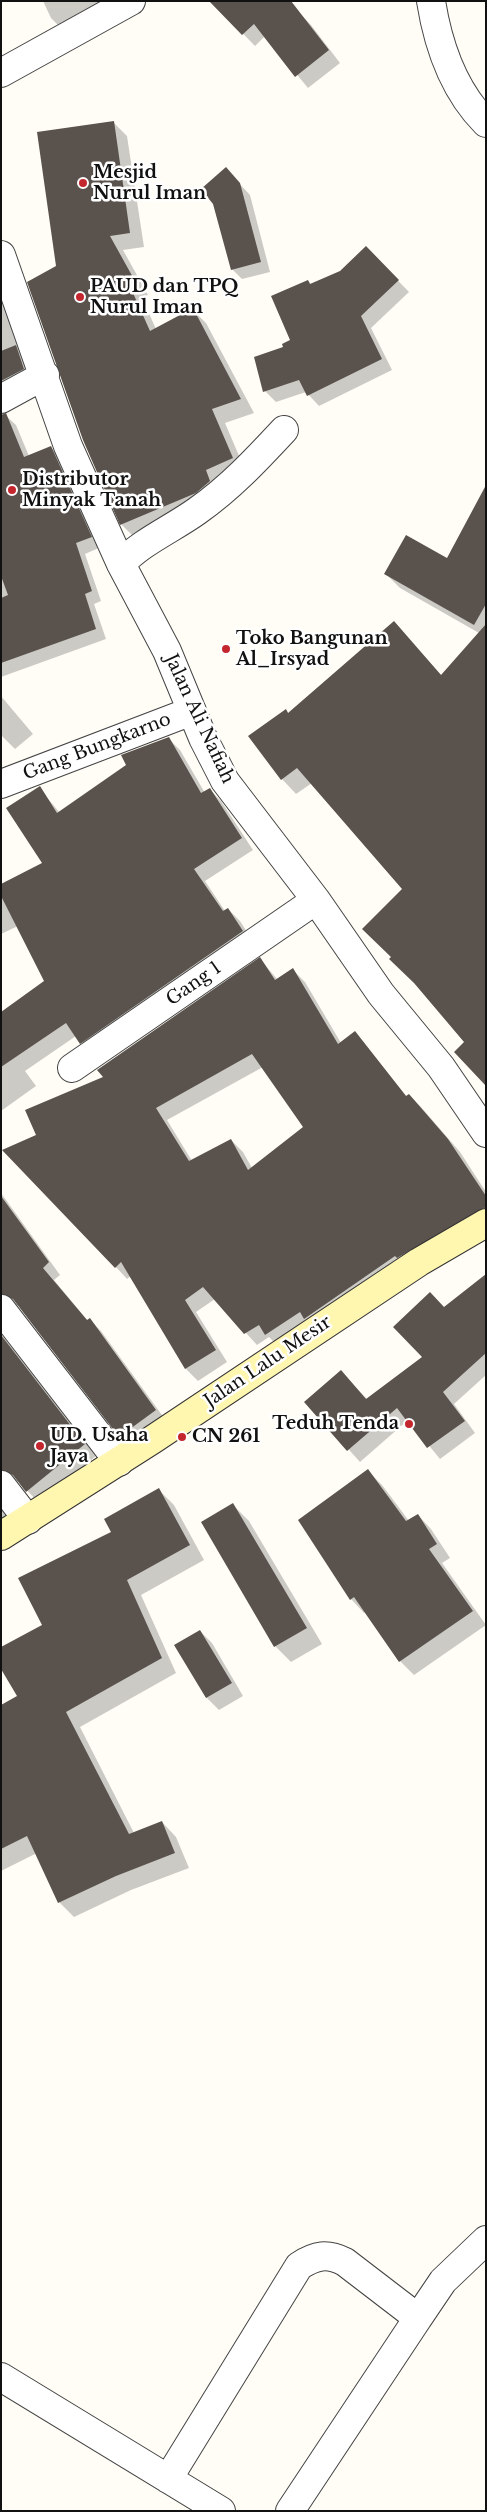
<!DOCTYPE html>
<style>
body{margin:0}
#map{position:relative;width:487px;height:2512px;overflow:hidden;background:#fffdf5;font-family:"Libre Baskerville",serif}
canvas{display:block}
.frame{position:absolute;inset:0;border:2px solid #111;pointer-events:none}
</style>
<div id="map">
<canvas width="487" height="2512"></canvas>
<div class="frame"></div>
</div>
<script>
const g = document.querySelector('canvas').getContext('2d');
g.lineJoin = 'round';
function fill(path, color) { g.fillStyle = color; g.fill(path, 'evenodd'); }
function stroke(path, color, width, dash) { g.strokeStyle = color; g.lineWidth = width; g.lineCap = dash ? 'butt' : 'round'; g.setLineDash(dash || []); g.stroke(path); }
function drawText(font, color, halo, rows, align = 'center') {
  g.font = font + ' "Libre Baskerville",serif'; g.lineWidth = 5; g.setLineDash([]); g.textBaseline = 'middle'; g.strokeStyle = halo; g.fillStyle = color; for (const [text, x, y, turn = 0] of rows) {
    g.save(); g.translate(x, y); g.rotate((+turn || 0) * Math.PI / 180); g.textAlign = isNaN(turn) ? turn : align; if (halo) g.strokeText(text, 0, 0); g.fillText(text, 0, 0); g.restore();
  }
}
fill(new Path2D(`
 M 43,1 L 98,2 L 103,1 L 63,30 L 51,18 Z
 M 211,1 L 288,1 L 311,25 L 340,63 L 308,88 L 265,36 L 255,46 Z
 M 113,122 L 127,136 L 144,247 L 123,250 L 148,295 L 142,298 L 156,329 L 192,309 L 206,323 L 254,413 L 225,423 L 246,472 L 135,538 L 121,524 L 58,267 Z
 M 226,169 L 250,195 L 270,272 L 242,279 L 232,269 Z
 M 377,259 L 409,292 L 371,328 L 392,370 L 319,406 L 306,392 L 276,402 L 265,391 L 285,348 L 292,341 L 308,281 L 312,285 Z
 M 1,301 L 9,309 L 34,379 L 1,398 Z
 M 1,414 L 5,415 L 16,425 L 29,456 L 51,447 L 61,457 L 101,547 L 85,554 L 101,601 L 94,604 L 106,639 L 1,677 Z
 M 486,488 L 486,1085 L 466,1043 L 403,889 L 312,783 L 296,794 L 282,779 L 286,710 L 289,714 L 394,623 L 442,676 L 479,633 L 400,588 L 386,574 L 447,559 Z
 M 1,696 L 33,734 L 15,749 L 1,735 Z
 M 168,738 L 180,750 L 205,793 L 210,790 L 221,801 L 253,850 L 205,881 L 225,911 L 228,909 L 240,921 L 254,943 L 92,1054 L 76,1036 L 25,1071 L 36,1086 L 1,1111 L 1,1014 L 46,981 L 18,926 L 1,934 L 1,885 L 44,863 L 39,788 L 60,813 Z
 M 260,959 L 277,979 L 293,970 L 305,982 L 341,1043 L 355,1032 L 407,1097 L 409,1095 L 421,1107 L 460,1152 L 486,1192 L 486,1225 L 278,1346 L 269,1337 L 257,1345 L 215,1299 L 196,1312 L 227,1362 L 198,1381 L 186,1369 L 131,1276 L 127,1279 L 116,1267 L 37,1136 L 104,1078 ZM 263,1067 L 305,1127 L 252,1168 L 243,1152 L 231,1140 L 192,1161 L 167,1120 Z
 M 1,1193 L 60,1275 L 54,1280 L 88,1321 L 90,1320 L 101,1331 L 167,1422 L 132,1448 L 120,1436 L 20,1306 L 11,1305 L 1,1311 Z
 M 486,1275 L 486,1375 L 454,1404 L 475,1433 L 440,1459 L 408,1420 L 360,1462 L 306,1402 L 341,1372 L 367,1399 L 424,1357 L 444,1308 Z
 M 1,1333 L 96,1456 L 39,1503 L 19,1482 L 12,1481 L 1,1487 Z
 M 368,1471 L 382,1485 L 409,1521 L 418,1515 L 431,1529 L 450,1558 L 442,1563 L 486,1625 L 414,1675 L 400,1661 L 366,1612 L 364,1613 L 351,1599 Z
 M 159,1490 L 174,1505 L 204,1560 L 141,1595 L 176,1673 L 80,1727 L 134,1833 L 162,1822 L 176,1837 L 189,1868 L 131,1890 L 74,1917 L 59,1902 L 37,1853 L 1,1871 L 1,1706 L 18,1697 L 43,1625 L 113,1533 Z
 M 233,1505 L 249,1521 L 322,1644 L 291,1662 L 275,1646 L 203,1522 Z
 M 1,1507 L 11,1522 L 1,1532 Z
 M 200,1631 L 212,1643 L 243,1696 L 219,1710 L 207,1698 L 176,1646 Z`), '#0003');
fill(new Path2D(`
 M 209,1 L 291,1 L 329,50 L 295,77 L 254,24 L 242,35 Z
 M 114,121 L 130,233 L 110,236 L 135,281 L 129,284 L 150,331 L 193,308 L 241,399 L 212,409 L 233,458 L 206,470 L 210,481 L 196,493 L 120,525 L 83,440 L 27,282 L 56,266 L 37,132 Z
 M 226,167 L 240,183 L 261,262 L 231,270 L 213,204 L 201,189 Z
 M 366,246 L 399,280 L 361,316 L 382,359 L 307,396 L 299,380 L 263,392 L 254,357 L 283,347 L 282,344 L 290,340 L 271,296 L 308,280 L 310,284 L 340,271 Z
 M 16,345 L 24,369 L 1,381 L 1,351 Z
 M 6,413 L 24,457 L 51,446 L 92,537 L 76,543 L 92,591 L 85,594 L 96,629 L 1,663 L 1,598 L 8,595 L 1,576 L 1,415 Z
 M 486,485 L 486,604 L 474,625 L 384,574 L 406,535 L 447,558 Z
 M 394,621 L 441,675 L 486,624 L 486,1086 L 454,1052 L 464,1042 L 414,983 L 389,959 L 391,957 L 362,929 L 402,889 L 297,768 L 281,780 L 248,736 L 286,709 L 288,713 Z
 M 169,737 L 201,793 L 210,788 L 242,838 L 194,869 L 223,911 L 228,908 L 243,931 L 80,1044 L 66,1023 L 1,1067 L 1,1012 L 44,981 L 1,896 L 1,884 L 42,863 L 6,808 L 40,786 L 57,813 L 126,765 L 121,755 Z
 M 260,957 L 275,980 L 293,968 L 338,1044 L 355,1031 L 406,1096 L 409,1094 L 448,1139 L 486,1196 L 486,1207 L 397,1258 L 395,1256 L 304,1319 L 300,1312 L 265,1335 L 259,1325 L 244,1334 L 203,1287 L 185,1300 L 216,1350 L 185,1369 L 121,1262 L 115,1268 L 2,1150 L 36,1135 L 25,1110 L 103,1077 L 97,1070 ZM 252,1054 L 303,1127 L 248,1170 L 231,1139 L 189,1161 L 156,1108 Z
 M 1,1196 L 49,1262 L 43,1268 L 87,1320 L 90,1318 L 156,1410 L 119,1437 L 13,1299 L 1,1294 Z
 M 486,1274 L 486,1353 L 443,1392 L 465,1421 L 427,1448 L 397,1408 L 347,1451 L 304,1402 L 341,1370 L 366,1399 L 422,1357 L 393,1327 L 430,1292 L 444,1307 Z
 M 1,1335 L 85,1444 L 26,1492 L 13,1475 L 1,1470 Z
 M 368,1469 L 406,1521 L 418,1514 L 437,1544 L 429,1549 L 473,1611 L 399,1662 L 354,1597 L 350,1600 L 298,1520 Z
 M 159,1488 L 190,1545 L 127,1580 L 162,1658 L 66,1712 L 129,1834 L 162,1821 L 175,1853 L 116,1876 L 58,1903 L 27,1836 L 1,1849 L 1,1705 L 17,1696 L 1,1669 L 1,1647 L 42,1625 L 18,1578 L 111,1532 L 104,1519 Z
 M 233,1503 L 307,1628 L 274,1647 L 201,1522 Z
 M 200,1630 L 232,1683 L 206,1698 L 174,1645 Z`), '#5a524d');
const street = new Path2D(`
 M 431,1 C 438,45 454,91 486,123
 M 1,73 L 131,1
 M 1,255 L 68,446 L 121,564 L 167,651 L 203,738 L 225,781 L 316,900 L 381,994 L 441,1067 L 486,1133
 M 1,399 L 45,375
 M 121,564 C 141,542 172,529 197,511 C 230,488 257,459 284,430
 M 1,784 L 192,711
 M 72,1068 L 316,900
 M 1,1309 L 119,1462
 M 1,1485 L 28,1520
 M 418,2318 L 443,2281 L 486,2240
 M 1,2377 L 221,2511
 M 168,2479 L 299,2266 C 316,2255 327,2253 345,2262 L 418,2318 L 290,2511`);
const secondary = new Path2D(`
 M 1,1536 L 152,1440 L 419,1262 L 486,1223`);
stroke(street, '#444', 30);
stroke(secondary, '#333', 30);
stroke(street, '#fff', 28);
stroke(secondary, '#fff6b0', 28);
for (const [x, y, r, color] of [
 [83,183,5,"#c4262e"],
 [80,297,5,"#c4262e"],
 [12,490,5,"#c4262e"],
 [226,649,5,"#c4262e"],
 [409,1424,5,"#c4262e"],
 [182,1437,5,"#c4262e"],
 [40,1446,5,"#c4262e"]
]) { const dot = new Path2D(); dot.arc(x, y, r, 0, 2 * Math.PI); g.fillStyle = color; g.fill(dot); stroke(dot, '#fff', 2); }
drawText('bold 18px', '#111', '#fff', [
 ["Mesjid",93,173],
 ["Nurul Iman",93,194],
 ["PAUD dan TPQ",90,287],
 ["Nurul Iman",90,308],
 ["Distributor",22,480],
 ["Minyak Tanah",22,501],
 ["Toko Bangunan",236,639],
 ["Al_Irsyad",236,660],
 ["Teduh Tenda",399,1424,"right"],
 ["UD. Usaha",50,1436],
 ["Jaya",50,1457],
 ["CN 261",192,1437]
], 'left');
drawText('18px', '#111', '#fff', [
 ["Jalan Ali Nafiah",199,719,65],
 ["Gang Bungkarno",97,747,-21],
 ["Gang 1",194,984,-35],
 ["Jalan Lalu Mesir",268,1362,-34]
]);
</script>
